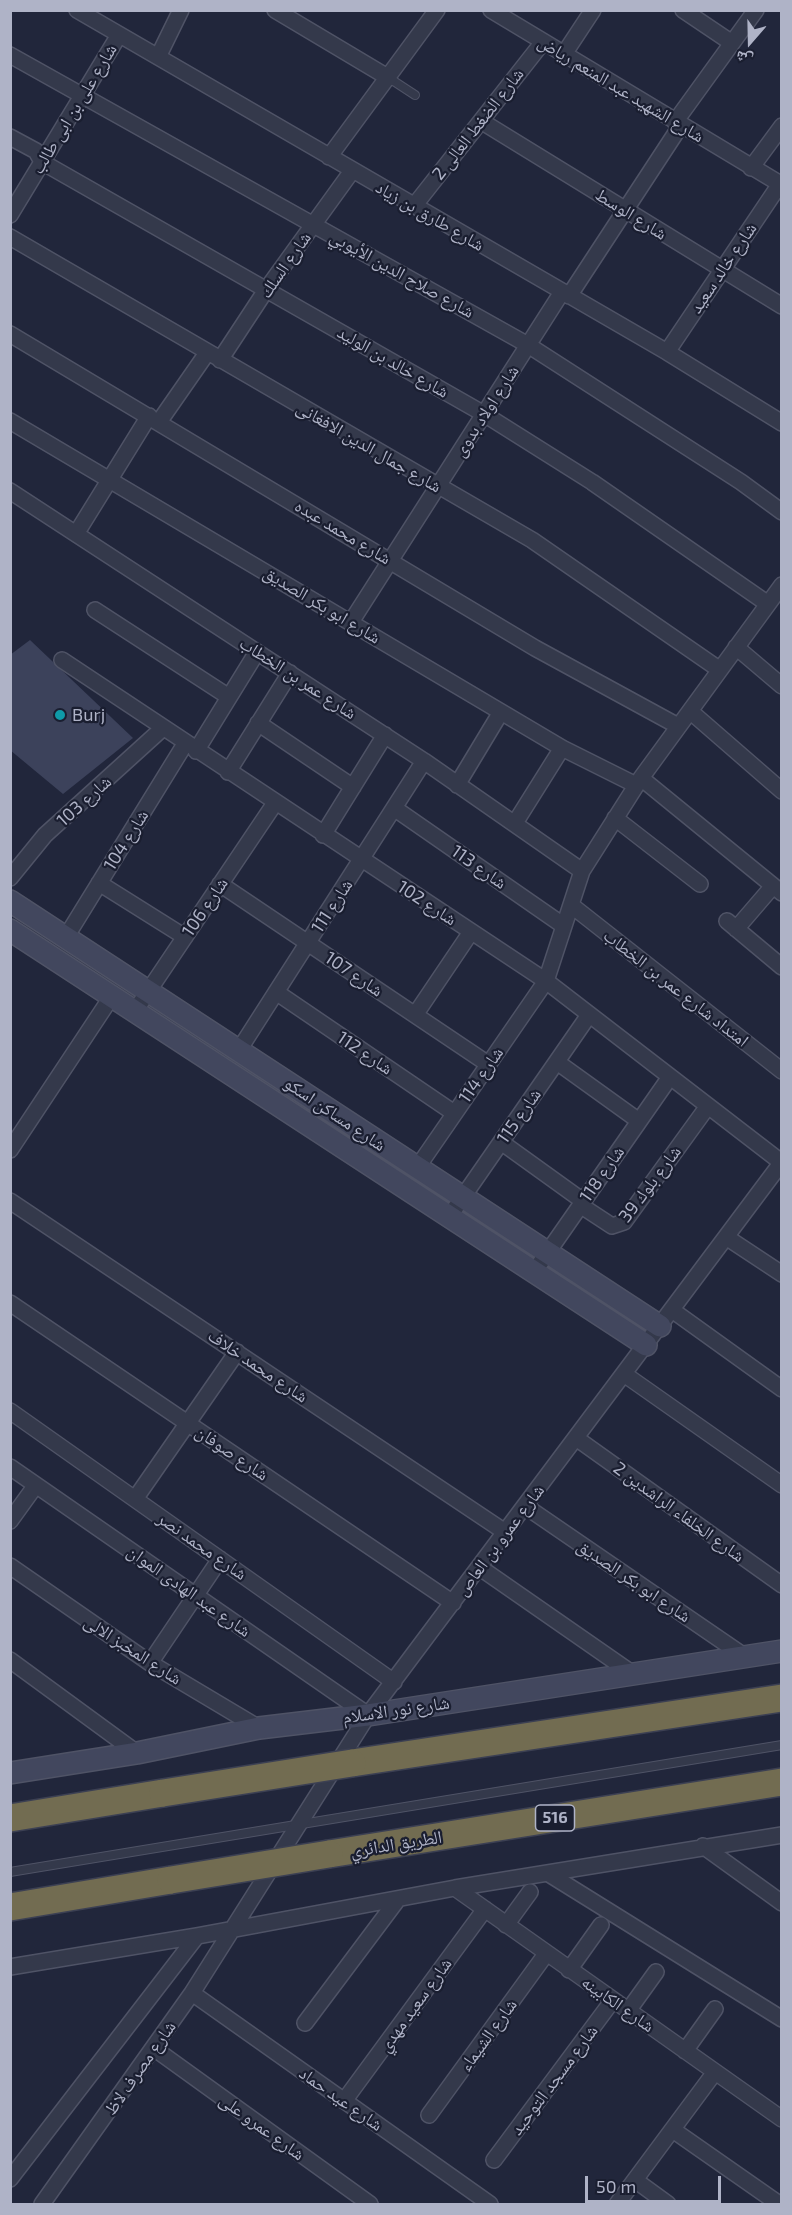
<!DOCTYPE html>
<meta charset="utf-8">
<style>
body{margin:0}
#map{position:relative;width:792px;height:2215px;overflow:hidden;background:#21263b;font-family:"Exo 2","Noto Naskh Arabic",sans-serif}
canvas{display:block}
.frame{position:absolute;inset:0;border:12px solid #afb3c7;pointer-events:none}
.north{position:absolute;left:720px;top:12px;width:60px;height:60px;-webkit-text-stroke:4px #1a1e30;paint-order:stroke;rotate:200deg;font-size:16px;font-weight:700;line-height:24px;text-align:center;color:#afb3c7}
.north::after{content:'';display:block;margin:auto;width:21px;height:27px;background:#afb3c7;clip-path:polygon(50% 0,100% 100%,50% 72%,0 100%)}
.scale{position:absolute;left:585px;top:2176px;width:136px;height:27px;box-sizing:border-box;border:3px solid #afb3c7;border-top:0;padding-left:8px;font-size:18px;line-height:21px;white-space:nowrap;color:#afb3c7;-webkit-text-stroke:4px #1a1e30;paint-order:stroke}
</style>
<div id="map">
<canvas width="792" height="2215"></canvas>
<div class="frame"></div>
<div class="north">ش</div>
<div class="scale">50 m</div>
</div>
<script>
const g = document.querySelector('canvas').getContext('2d');
g.lineJoin = 'round';
function fill(path, color) { g.fillStyle = color; g.fill(path, 'evenodd'); }
function stroke(path, color, width, dash) { g.strokeStyle = color; g.lineWidth = width; g.lineCap = dash ? 'butt' : 'round'; g.setLineDash(dash || []); g.stroke(path); }
function drawText(font, color, halo, rows, align = 'center') {
  g.font = font + ' "Exo 2","Noto Naskh Arabic",sans-serif'; g.lineWidth = 4.5; g.setLineDash([]); g.textBaseline = 'middle'; g.strokeStyle = halo; g.fillStyle = color; for (const [text, x, y, turn = 0] of rows) {
    g.save(); g.translate(x, y); g.rotate((+turn || 0) * Math.PI / 180); g.textAlign = isNaN(turn) ? turn : align; if (halo) g.strokeText(text, 0, 0); g.fillText(text, 0, 0); g.restore();
  }
}
fill(new Path2D(`
 M 30,640 L 133,738 L 63,794 L 10,750 L 10,655 Z`), '#3c425b');
const lane = new Path2D(`
 M 389,78 L 415,95
 M 10,1872 L 782,1745`);
const street = new Path2D(`
 M 77,10 L 667,352 L 782,423
 M 275,10 L 389,78
 M 491,10 L 782,185
 M 683,10 L 732,43
 M 564,54 L 593,10
 M 10,55 L 528,345 L 741,482 L 782,512
 M 158,57 L 181,10
 M 481,121 L 782,306
 M 675,122 L 756,10
 M 10,137 L 36,151 L 42,162 L 484,414 L 592,482 L 768,604
 M 329,157 L 437,10
 M 751,168 L 782,126
 M 414,206 L 543,42
 M 10,215 L 119,35
 M 10,237 L 532,540 L 720,670
 M 569,296 L 681,125
 M 10,334 L 535,648 L 678,726
 M 667,352 L 780,184
 M 220,360 L 266,290 L 352,171
 M 10,421 L 562,748 L 636,785
 M 159,422 L 207,353
 M 10,491 L 424,761 L 582,871
 M 76,534 L 149,416
 M 95,610 L 229,697
 M 351,622 L 562,292
 M 736,647 L 782,686
 M 62,660 L 546,981 L 781,1162
 M 690,711 L 782,791
 M 258,723 L 353,787
 M 196,751 L 257,652
 M 228,772 L 290,673
 M 641,778 L 782,893
 M 457,785 L 501,712
 M 394,808 L 564,926
 M 615,818 L 700,884
 M 515,823 L 562,748
 M 323,835 L 385,735
 M 10,878 L 45,835 L 163,728
 M 99,883 L 185,937
 M 220,884 L 488,1064
 M 571,905 L 782,1071
 M 727,921 L 782,967
 M 736,929 L 773,886
 M 66,937 L 185,744
 M 276,992 L 454,1113
 M 135,1011 L 275,803
 M 415,1015 L 471,932
 M 239,1050 L 424,761
 M 557,1062 L 639,1121
 M 501,1142 L 583,1201
 M 10,1150 L 112,996
 M 417,1168 L 546,981 L 582,871 L 641,778 L 782,585
 M 10,1201 L 505,1532
 M 580,1205 L 612,1226 L 624,1222 L 708,1106
 M 449,1217 L 589,1015
 M 726,1237 L 782,1274
 M 534,1272 L 670,1077
 M 10,1303 L 453,1603
 M 672,1310 L 782,1389
 M 624,1374 L 782,1485
 M 10,1411 L 394,1682
 M 576,1438 L 782,1585
 M 10,1467 L 368,1715
 M 135,1499 L 237,1352
 M 525,1506 L 744,1656
 M 10,1521 L 36,1485
 M 10,1566 L 150,1663 L 259,1728
 M 479,1567 L 633,1674
 M 10,1660 L 137,1753
 M 150,1663 L 220,1559
 M 703,1846 L 782,1903
 M 549,1874 L 782,2019
 M 455,1888 L 782,2119
 M 506,1925 L 530,1892
 M 10,1967 L 197,1936 L 455,1888 L 782,1835
 M 569,1970 L 601,1925
 M 192,1993 L 490,2204
 M 628,2011 L 656,1972
 M 305,2023 L 398,1899
 M 155,2049 L 370,2204
 M 685,2051 L 715,2009
 M 344,2101 L 485,1909
 M 429,2115 L 546,1954
 M 673,2130 L 779,2204
 M 494,2160 L 613,2000
 M 10,2179 L 197,1936
 M 635,2180 L 668,2204
 M 42,2204 L 192,1993 L 368,1715 L 782,1162
 M 617,2204 L 715,2072`);
const secondary = new Path2D(`
 M 10,901 L 660,1326
 M 10,930 L 646,1345
 M 10,1773 L 137,1753 L 259,1728 L 368,1715 L 782,1651`);
const highway = new Path2D(`
 M 352,1763 L 782,1698
 M 10,1818 L 163,1793
 M 329,1854 L 782,1782
 M 10,1907 L 171,1880`);
stroke(lane, '#4f5366', 10);
stroke(street, '#4f5366', 18);
stroke(secondary, '#4f5366', 24);
stroke(highway, '#3c4053', 30);
stroke(lane, '#34394b', 8);
stroke(street, '#34394b', 15);
stroke(secondary, '#42475e', 21);
stroke(highway, '#726c51', 27);
const highwayBridge = new Path2D(`
 M 163,1793 L 352,1763
 M 171,1880 L 329,1854`);
stroke(highwayBridge, '#3c4053', 30, []);
stroke(highwayBridge, '#726c51', 27);
for (const [x, y, r, color] of [
 [60,715,6,"#0f9aa8"]
]) { const dot = new Path2D(); dot.arc(x, y, r, 0, 2 * Math.PI); g.fillStyle = color; g.fill(dot); stroke(dot, '#1a1e30', 2); }
for (const [x, y, w] of [
 [555,1818,39]
]) { const box = new Path2D(); box.roundRect(x - w / 2, y - 13, w, 26, 4.5); g.fillStyle = '#1a1e30'; g.fill(box); stroke(box, '#afb3c7', 1.5); }
drawText('bold 16px', '#afb3c7', null, [
 ["516",555,1818]
]);
drawText('18px', '#afb3c7', '#1a1e30', [
 ["شارع الشهيد عبد المنعم رياض",621,89,31],
 ["شارع على بن ابى طالب",74,109,-59],
 ["شارع الضغط العالى 2",478,124,-52],
 ["شارع الوسط",631,214,32],
 ["شارع طارق بن زياد",430,216,30],
 ["شارع السلك",285,265,-55],
 ["شارع خالد سعيد",723,268,-56],
 ["شارع صلاح الدين الأيوبي",402,274,29],
 ["شارع خالد بن الوليد",393,362,30],
 ["شارع اولاد بدوى",486,411,-57],
 ["شارع جمال الدين الافغانى",369,447,30],
 ["شارع محمد عبده",343,532,31],
 ["شارع ابو بكر الصديق",322,605,31],
 ["شارع عمر بن الخطاب",298,678,33],
 ["شارع 103",84,801,-42],
 ["شارع 104",126,840,-58],
 ["شارع 113",479,867,35],
 ["شارع 102",427,903,33],
 ["شارع 111",332,906,-57],
 ["شارع 106",205,907,-56],
 ["شارع 107",354,974,34],
 ["امتداد شارع عمر بن الخطاب",676,988,38],
 ["شارع 112",365,1053,34],
 ["شارع 114",481,1075,-55],
 ["شارع مساكن اسكو",335,1114,34],
 ["شارع 115",519,1116,-55],
 ["شارع 118",602,1174,-55],
 ["شارع بلوك 39",650,1184,-53],
 ["شارع محمد خلاف",258,1366,34],
 ["شارع صوفان",232,1453,34],
 ["شارع الخلفاء الراشدين 2",679,1512,36],
 ["شارع عمرو بن العاص",500,1540,-53],
 ["شارع محمد نصر",202,1546,35],
 ["شارع ابو بكر الصديق",634,1581,34],
 ["شارع عبد الهادى الموان",189,1591,35],
 ["شارع المخبز الالى",133,1650,33],
 ["شارع نور الاسلام",396,1710,-8],
 ["الطريق الدائري",396,1844,-9],
 ["شارع الكابينه",618,2004,35],
 ["شارع سعيد مهدي",415,2005,-54],
 ["شارع الشيماء",488,2035,-54],
 ["شارع مصرف لاظ",140,2068,-55],
 ["شارع مسجد التوحيد",554,2080,-53],
 ["شارع عيد حماد",341,2099,35],
 ["شارع عمرو على",262,2127,36]
]);
drawText('18px', '#afb3c7', '#1a1e30', [
 ["Burj",72,715]
], 'left');
</script>
